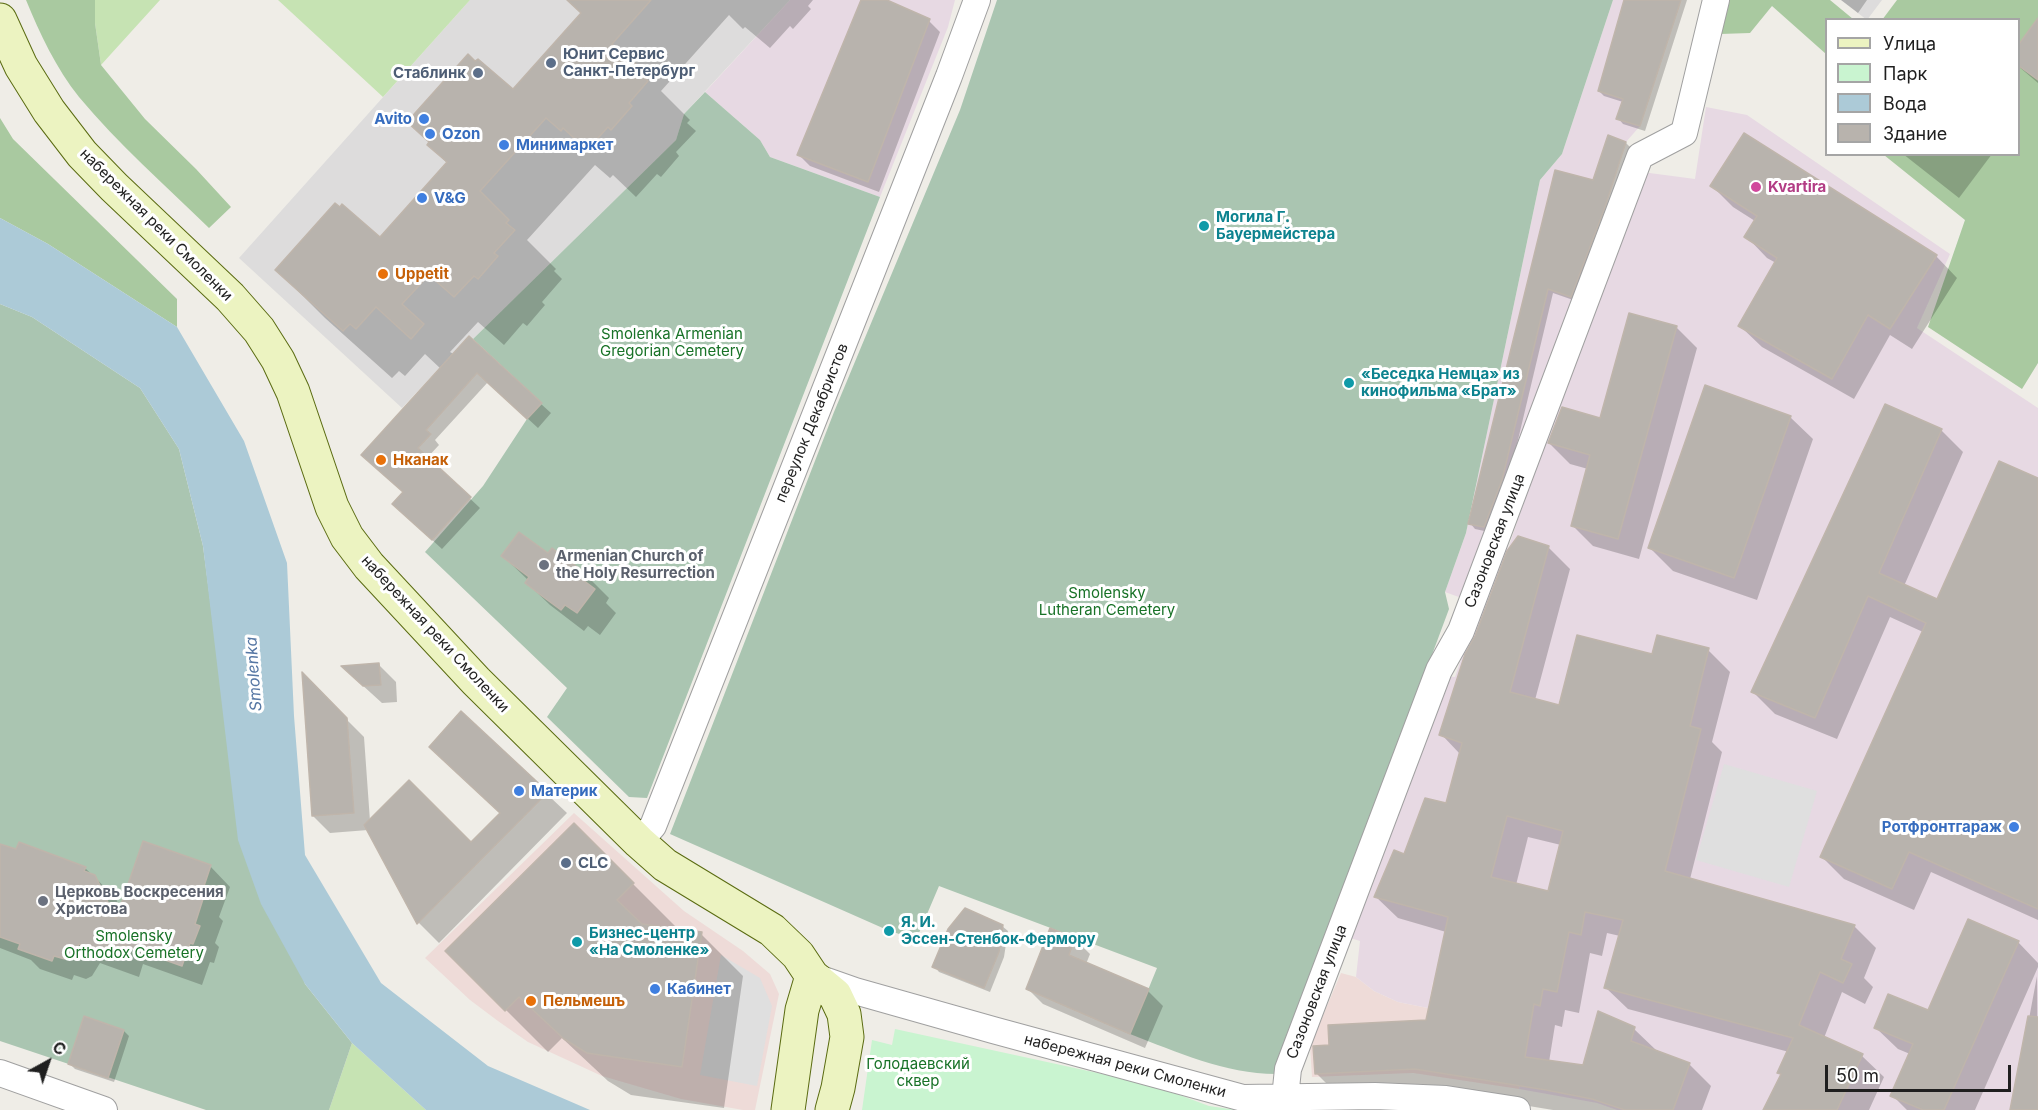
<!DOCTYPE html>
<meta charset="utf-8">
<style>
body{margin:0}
#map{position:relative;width:2038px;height:1110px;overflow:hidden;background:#efede7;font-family:Inter,sans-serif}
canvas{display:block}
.legend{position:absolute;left:1825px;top:18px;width:195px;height:138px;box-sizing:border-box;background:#fff;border:2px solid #a5a5a5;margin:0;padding:8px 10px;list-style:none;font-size:18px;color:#1f1f1f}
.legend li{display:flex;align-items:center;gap:12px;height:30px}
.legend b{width:30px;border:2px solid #a5a5a5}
.north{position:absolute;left:18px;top:1032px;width:60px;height:60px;-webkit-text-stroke:4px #fff;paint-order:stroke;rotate:40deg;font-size:16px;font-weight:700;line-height:24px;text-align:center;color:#1f1f1f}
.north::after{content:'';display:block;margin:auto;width:21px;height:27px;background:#1f1f1f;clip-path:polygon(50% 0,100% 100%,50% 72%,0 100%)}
.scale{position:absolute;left:1825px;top:1065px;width:186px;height:27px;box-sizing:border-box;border:3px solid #1f1f1f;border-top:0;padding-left:8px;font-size:18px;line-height:21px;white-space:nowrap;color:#1f1f1f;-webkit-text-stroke:4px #fff;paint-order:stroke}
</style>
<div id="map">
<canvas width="2038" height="1110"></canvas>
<ul class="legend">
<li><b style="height:8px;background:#ecf3c1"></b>Улица</li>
<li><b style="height:16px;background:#c9f4d0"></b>Парк</li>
<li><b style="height:16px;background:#accad7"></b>Вода</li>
<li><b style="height:16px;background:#b8b3ad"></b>Здание</li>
</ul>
<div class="north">С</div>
<div class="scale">50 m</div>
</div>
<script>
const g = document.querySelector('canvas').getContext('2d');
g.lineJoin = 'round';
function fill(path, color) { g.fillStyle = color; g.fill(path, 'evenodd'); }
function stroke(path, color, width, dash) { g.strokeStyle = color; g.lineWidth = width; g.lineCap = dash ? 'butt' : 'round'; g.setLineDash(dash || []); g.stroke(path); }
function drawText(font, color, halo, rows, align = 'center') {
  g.font = font + ' Inter,sans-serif'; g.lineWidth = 6; g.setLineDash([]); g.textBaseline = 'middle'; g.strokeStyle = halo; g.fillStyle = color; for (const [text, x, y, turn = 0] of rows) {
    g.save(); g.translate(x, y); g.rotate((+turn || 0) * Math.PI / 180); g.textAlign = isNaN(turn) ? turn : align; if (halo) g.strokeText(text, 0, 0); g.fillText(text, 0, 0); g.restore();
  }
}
fill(new Path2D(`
 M 470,0 L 790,0 L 684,114 L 676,140 L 473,339 L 469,336 L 402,408 L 239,258 Z
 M 1841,0 L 1882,0 L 1867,20 Z`), '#dddcdc');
fill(new Path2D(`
 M 574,813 L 684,911 L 743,951 L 770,974 L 779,994 L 755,1110 L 743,1110 L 681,1099 L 602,1076 L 528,1042 L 498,1021 L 470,1000 L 425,958 Z
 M 1341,973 L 1356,977 L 1374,991 L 1398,1002 L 1428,1008 L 1433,982 L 1449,986 L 1530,1027 L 1519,1089 L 1413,1073 L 1312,1077 L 1310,1046 Z`), '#eedbd8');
fill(new Path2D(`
 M 790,0 L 955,0 L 948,27 L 880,197 L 770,157 L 760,140 L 705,92 Z
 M 1613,0 L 1681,0 L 1640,126 L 1626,142 L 1574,298 L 1467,600 L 1445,592 L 1466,533 L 1540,180 L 1562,154 Z
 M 1706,107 L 1747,115 L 1950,254 L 1917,328 L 2038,408 L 2038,1110 L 1617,1110 L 1597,1103 L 1519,1089 L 1530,1027 L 1449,986 L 1433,982 L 1428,1008 L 1398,1002 L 1374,991 L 1356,977 L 1360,941 L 1344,936 L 1446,676 L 1455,677 L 1493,567 L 1509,546 L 1556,406 L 1642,172 L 1695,179 Z`), '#e7d9e3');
fill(new Path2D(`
 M 95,0 L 160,0 L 101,65 L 95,23 Z
 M 278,0 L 470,0 L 383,97 Z
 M 352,1043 L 426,1110 L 329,1110 Z`), '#c6e3b3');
fill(new Path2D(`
 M 26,0 L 95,0 L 95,23 L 101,65 L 145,119 L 196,169 L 231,207 L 209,228 C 165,185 118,144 79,97 C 56,68 40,34 26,0 Z
 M 1728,0 L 1830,0 L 1853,19 L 1826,20 L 1826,54 L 1772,6 L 1750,33 L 1720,34 Z
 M 1897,0 L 2038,0 L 2038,363 L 2022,389 L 1928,327 L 1965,220 L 1884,155 L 2018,154 L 2018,20 L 1882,20 Z
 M 0,118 L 13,139 L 177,299 L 177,327 L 48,244 L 0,218 Z`), '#a9c9a0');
fill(new Path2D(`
 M 997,0 L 1613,0 L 1562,154 L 1540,180 L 1466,533 L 1445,592 L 1449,609 L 1276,1074 C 1225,1074 1177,1052 1130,1034 L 1157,968 L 939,886 L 916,940 L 885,929 L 670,834 L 834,412 L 960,110 Z
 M 705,92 L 760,140 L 770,157 L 880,197 L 647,798 L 629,797 L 547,717 L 567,688 L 425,552 L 483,486 L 527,419 L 542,403 L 473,339 L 676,140 L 684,114 Z
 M 0,304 L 32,317 L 140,388 L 179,449 L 203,546 L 219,669 L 305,984 L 352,1043 L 329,1110 L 206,1110 L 0,1041 Z`), '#aac5b1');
fill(new Path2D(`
 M 895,1029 L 1153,1085 L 1209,1106 L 1237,1110 L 862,1110 L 872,1040 L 892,1045 Z`), '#c9f4d0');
fill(new Path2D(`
 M 1724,764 L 1817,791 L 1789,887 L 1696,860 Z
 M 721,955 L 760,978 L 772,1006 L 757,1086 L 700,1075 Z`), '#dfdfdf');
fill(new Path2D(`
 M 0,218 L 48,244 L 177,327 L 244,441 L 287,563 L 294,716 L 305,855 L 381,983 L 488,1066 L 590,1110 L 426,1110 L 352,1043 L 305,984 L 261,904 L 238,840 L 203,546 L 179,449 L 140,388 L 32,317 L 0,304 Z`), '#accad7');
fill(new Path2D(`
 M 568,0 L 813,0 L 808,6 L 811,9 L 793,29 L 790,26 L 770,48 L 745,27 L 743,29 L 729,15 L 661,91 L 690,120 L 687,123 L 696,131 L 676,152 L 679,156 L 661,177 L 657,174 L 636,197 L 613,175 L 610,178 L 595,165 L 527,240 L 556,269 L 554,271 L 562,279 L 542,302 L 545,305 L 527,326 L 523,323 L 504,345 L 478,322 L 450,352 L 541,404 L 551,413 L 538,428 L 488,382 L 435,440 L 439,445 L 427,458 L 480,508 L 442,549 L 404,514 L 404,492 L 441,369 L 425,354 L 405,376 L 399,371 L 392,378 L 325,318 L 277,270 L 380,239 L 448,164 L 429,145 L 513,91 L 582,14 Z
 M 862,0 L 884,0 L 929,21 L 940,32 L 879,192 L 810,166 L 799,155 Z
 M 1626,0 L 1687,0 L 1645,131 L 1623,124 L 1618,118 L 1623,102 L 1604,96 L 1599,91 Z
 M 1841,0 L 1867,0 L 1858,13 Z
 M 2038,21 L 2038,83 L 2018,66 L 2018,47 Z
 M 1626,143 L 1631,148 L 1609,215 L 1576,301 L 1553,293 L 1507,486 L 1489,532 L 1475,529 L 1470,523 L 1556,172 L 1594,182 Z
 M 1903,154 L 1992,154 L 1959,198 Z
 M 1712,186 L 1936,256 L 1957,278 L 1912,349 L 1890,335 L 1854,399 L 1762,347 L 1740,326 L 1776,263 L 1767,258 L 1746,236 L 1755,221 L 1733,207 Z
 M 1676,327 L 1697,348 L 1639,559 L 1593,546 L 1572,525 L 1588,469 L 1570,464 L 1549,443 L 1601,420 Z
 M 1790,417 L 1813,439 L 1757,600 L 1673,571 L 1650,548 Z
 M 1941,430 L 1963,452 L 1904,586 L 1938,601 L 2038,480 L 2038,920 L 1931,872 L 1914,910 L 1844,879 L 1822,857 L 1923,632 L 1890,617 L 1837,739 L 1775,714 L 1753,692 Z
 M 1548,547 L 1570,569 L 1535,700 L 1561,707 L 1653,656 L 1708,650 L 1730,672 L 1712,742 L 1722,752 L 1690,879 L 1854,926 L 1876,948 L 1864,978 L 1873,987 L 1865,1004 L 1842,992 L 1824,1038 L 1862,1056 L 1884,1077 L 1869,1110 L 1765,1110 L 1782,1075 L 1779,1073 L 1789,1052 L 1628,1009 L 1606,988 L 1620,936 L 1607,933 L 1602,956 L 1590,953 L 1579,1013 L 1565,1010 L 1562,1027 L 1555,1025 L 1549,1062 L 1584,1067 L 1634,1029 L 1656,1050 L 1689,1064 L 1711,1086 L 1702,1110 L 1553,1110 L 1438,1091 L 1338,1095 L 1316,1073 L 1331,1046 L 1427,1021 L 1446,932 L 1398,918 L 1376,897 L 1405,856 L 1447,805 L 1460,754 L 1441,734 ZM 1528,837 L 1561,845 L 1549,893 L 1516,885 Z
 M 548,555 L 587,576 L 609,598 L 606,603 L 616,613 L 600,635 L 588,626 L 584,631 L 550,605 L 527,583 L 529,581 L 503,556 Z
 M 379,665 L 396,682 L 397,702 L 382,703 L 360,683 Z
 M 303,676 L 364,737 L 370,821 L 471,844 L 502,813 L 461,713 L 567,813 L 439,943 L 419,923 L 368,830 L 330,833 L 313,816 Z
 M 574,825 L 675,926 L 672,929 L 701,934 L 743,976 L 724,1108 L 631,1095 L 608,1081 L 562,1038 L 548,1052 L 447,951 Z
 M 0,845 L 85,868 L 115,897 L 121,909 L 210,866 L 230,887 L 219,917 L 223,921 L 215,943 L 219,947 L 214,963 L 210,962 L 202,985 L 143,964 L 139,977 L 100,963 L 92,976 L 86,979 L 74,975 L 72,980 L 40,969 L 31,960 L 0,948 Z
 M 1002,926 L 1008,931 L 1004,957 L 990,992 L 939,972 L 934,966 Z
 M 1050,930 L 1075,939 L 1090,954 L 1086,964 L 1148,991 L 1163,1006 L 1145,1048 L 1043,1004 L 1028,989 Z
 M 2018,942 L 2038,963 L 2038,967 L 1975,1110 L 1907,1110 L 1892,1095 L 1910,1054 L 1898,1049 L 1876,1028 L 1929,1012 Z
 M 2037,976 L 2038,1110 L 2012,1110 Z
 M 124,1031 L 129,1036 L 114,1082 L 75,1069 L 70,1064 Z`), '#0003');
const building = new Path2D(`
 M 567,0 L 651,0 L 612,44 L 643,70 L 640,74 L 648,81 L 629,103 L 632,106 L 611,130 L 608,127 L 587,150 L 563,128 L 561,131 L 546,118 L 480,191 L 509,220 L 506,223 L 515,230 L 494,253 L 498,256 L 478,279 L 474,276 L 454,297 L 429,275 L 402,304 L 424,324 L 411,339 L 376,307 L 356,329 L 350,324 L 343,331 L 275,270 L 335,203 L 340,207 L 342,204 L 380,237 L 447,162 L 427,145 L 429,142 L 407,122 L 468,54 L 475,61 L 478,59 L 513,89 L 581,13 Z
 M 861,0 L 887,0 L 930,19 L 868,182 L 797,155 Z
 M 1624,0 L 1681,0 L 1640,126 L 1616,119 L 1623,99 L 1598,91 Z
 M 2038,18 L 2038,80 L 2019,66 L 2019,44 Z
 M 1744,133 L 1937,255 L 1890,329 L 1868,315 L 1832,379 L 1738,326 L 1777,258 L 1744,237 L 1757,216 L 1710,186 Z
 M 1608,135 L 1626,142 L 1604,210 L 1571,297 L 1548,289 L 1502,480 L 1484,527 L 1468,524 L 1555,170 L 1593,180 Z
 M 1629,313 L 1677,326 L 1618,539 L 1571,526 L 1590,455 L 1548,443 L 1562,407 L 1600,418 Z
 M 469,336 L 542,403 L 527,419 L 477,373 L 426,430 L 431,434 L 418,448 L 471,497 L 432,540 L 392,504 L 403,492 L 361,455 Z
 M 1705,385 L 1791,416 L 1734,578 L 1648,548 Z
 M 1885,404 L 1942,429 L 1879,573 L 1937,599 L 1999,461 L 2038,478 L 2038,909 L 1909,852 L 1892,889 L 1820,857 L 1926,623 L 1868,596 L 1815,718 L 1751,692 Z
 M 519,532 L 548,553 L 552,548 L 588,575 L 583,580 L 595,589 L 577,613 L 565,605 L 561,610 L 542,596 L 525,583 L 529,577 L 501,556 Z
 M 1518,536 L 1549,546 L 1510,692 L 1559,705 L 1577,635 L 1652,654 L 1657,635 L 1709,648 L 1690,726 L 1701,729 L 1665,871 L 1855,925 L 1841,959 L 1852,964 L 1843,983 L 1820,972 L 1799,1025 L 1863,1054 L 1837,1110 L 1763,1110 L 1781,1074 L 1777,1073 L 1793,1038 L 1604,988 L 1623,920 L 1585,912 L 1581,935 L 1569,932 L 1557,992 L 1543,989 L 1540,1006 L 1534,1004 L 1525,1057 L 1583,1065 L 1598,1011 L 1635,1027 L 1631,1041 L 1690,1063 L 1673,1110 L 1625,1110 L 1592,1099 L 1546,1090 L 1415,1069 L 1315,1074 L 1313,1046 L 1329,1045 L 1328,1025 L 1426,1020 L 1448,917 L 1374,897 L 1394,850 L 1404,854 L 1425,798 L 1446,803 L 1462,743 L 1439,735 L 1465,654 L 1475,636 L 1507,551 ZM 1507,816 L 1563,831 L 1548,891 L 1491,877 Z
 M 379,663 L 381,685 L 363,686 L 341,666 Z
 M 302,672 L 347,718 L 354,813 L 312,816 Z
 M 461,711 L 548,792 L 417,924 L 364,825 L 409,780 L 471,842 L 500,813 L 429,747 Z
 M 574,823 L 634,883 L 617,900 L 642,924 L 702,932 L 682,1067 L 587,1053 L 564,1039 L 519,997 L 505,1011 L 445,951 Z
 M 143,841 L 211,865 L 200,898 L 203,899 L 195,924 L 200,926 L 193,944 L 190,943 L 182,966 L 123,945 L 119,958 L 79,944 L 72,956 L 65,959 L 54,956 L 52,961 L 18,949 L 20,944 L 0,937 L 0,844 L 16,849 L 19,842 L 86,867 L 84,871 L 95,875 L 116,919 Z
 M 965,908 L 1003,925 L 999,952 L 984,988 L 932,967 L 948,929 Z
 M 1968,919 L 2019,941 L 1944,1110 L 1923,1110 L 1890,1096 L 1913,1044 L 1874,1028 L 1888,994 L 1928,1010 Z
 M 1050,928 L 1075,938 L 1069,955 L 1149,989 L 1130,1034 L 1026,989 Z
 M 84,1016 L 124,1030 L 108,1078 L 68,1064 Z
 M 2028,1016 L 2038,1017 L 2038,1110 L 2010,1110 Z`);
fill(building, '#b8b3ad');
stroke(building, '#bfb5ab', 1.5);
const minor = new Path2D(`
 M 639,842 L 653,826 L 949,76 L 977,0
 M 818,978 L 855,991 L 993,1030 L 1243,1098 L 1375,1096 L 1446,1099 L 1517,1110
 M 0,1073 L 104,1110
 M 1285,1098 L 1288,1069 L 1439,670 L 1461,631 L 1640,156 L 1684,133 L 1716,0`);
const secondary = new Path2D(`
 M 0,20 L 21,66 L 49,111 L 82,154 L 114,187 L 230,297 L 259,330 L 278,360 L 293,392 L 332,507 L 347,537 L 369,566 L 476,681 L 639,842 L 665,865 L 772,930 L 798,955 L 812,976 L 835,995 L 844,1014 L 847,1037 L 838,1088 L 832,1110
 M 788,1110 L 802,1010 L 812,976`);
stroke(minor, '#a0a0a0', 28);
stroke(secondary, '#5a6b11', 35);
stroke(minor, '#fff', 26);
stroke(secondary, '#ecf3c1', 33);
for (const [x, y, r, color] of [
 [551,63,6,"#5c6f8a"],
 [478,73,6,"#5c6f8a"],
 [424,119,6,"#3f7fe0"],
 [430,134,6,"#3f7fe0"],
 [504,145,6,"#3f7fe0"],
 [1756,187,6,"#d1479c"],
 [422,198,6,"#3f7fe0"],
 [1204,226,6,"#0f9aa8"],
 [383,274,6,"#e8710a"],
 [1349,383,6,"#0f9aa8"],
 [381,460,6,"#e8710a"],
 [544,565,6,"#6b7280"],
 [519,791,6,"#3f7fe0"],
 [2014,827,6,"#3f7fe0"],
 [566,863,6,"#5c6f8a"],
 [43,901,6,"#6b7280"],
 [889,931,6,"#0f9aa8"],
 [577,942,6,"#0f9aa8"],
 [655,989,6,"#3f7fe0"],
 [531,1001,6,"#e8710a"]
]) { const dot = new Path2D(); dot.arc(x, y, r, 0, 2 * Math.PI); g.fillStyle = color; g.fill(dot); stroke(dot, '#fff', 2); }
drawText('bold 15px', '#4e5e75', '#fff', [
 ["Юнит Сервис",563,54],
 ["Санкт-Петербург",563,71],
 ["Стаблинк",466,73,"right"],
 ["CLC",578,863]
], 'left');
drawText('bold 15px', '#366cbe', '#fff', [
 ["Avito",412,119,"right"],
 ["Ozon",442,134],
 ["Минимаркет",516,145],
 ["V&G",434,198],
 ["Материк",531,791],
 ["Ротфронтгараж",2002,827,"right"],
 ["Кабинет",667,989]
], 'left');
drawText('bold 15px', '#b23c85', '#fff', [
 ["Kvartira",1768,187]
], 'left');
drawText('bold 15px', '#0d838f', '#fff', [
 ["Могила Г.",1216,217],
 ["Бауермейстера",1216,234],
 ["«Беседка Немца» из",1361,374],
 ["кинофильма «Брат»",1361,391],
 ["Я. И.",901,922],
 ["Эссен-Стенбок-Фермору",901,939],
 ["Бизнес-центр",589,933],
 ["«На Смоленке»",589,950]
], 'left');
drawText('15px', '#1f1f1f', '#fff', [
 ["набережная реки Смоленки",156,225,45],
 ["переулок Декабристов",812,423,-68],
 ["Сазоновская улица",1495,541,-69],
 ["набережная реки Смоленки",435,634,47],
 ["Сазоновская улица",1317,992,-69],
 ["набережная реки Смоленки",1125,1066,15]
]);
drawText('bold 15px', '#c56008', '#fff', [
 ["Uppetit",395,274],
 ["Нканак",393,460],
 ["Пельмешъ",543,1001]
], 'left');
drawText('15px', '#187227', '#fff', [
 ["Smolenka Armenian",672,334],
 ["Gregorian Cemetery",672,351],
 ["Smolensky",1107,593],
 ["Lutheran Cemetery",1107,610],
 ["Smolensky",134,936],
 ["Orthodox Cemetery",134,953],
 ["Голодаевский",918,1064],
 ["сквер",918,1081]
]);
drawText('bold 15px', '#5b616d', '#fff', [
 ["Armenian Church of",556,556],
 ["the Holy Resurrection",556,573],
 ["Церковь Воскресения",55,892],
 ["Христова",55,909]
], 'left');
drawText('italic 16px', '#5677a4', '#fff', [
 ["Smolenka",254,674,-94]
]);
</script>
